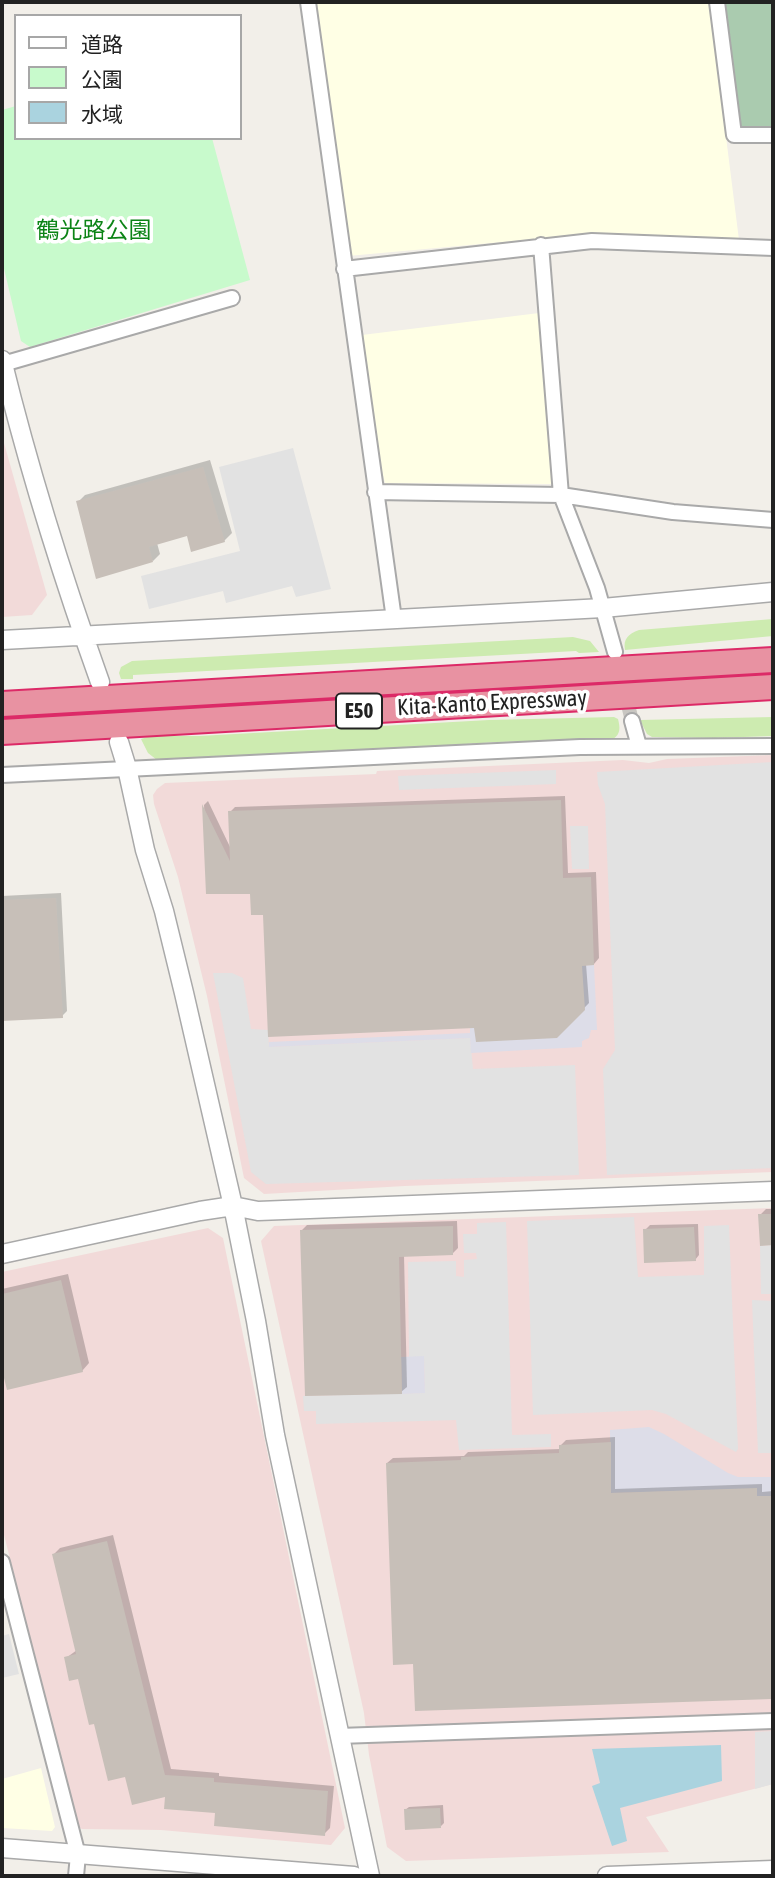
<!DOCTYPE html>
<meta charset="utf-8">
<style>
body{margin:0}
#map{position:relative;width:775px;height:1878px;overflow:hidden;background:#f2efe9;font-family:"Asap Condensed","Noto Sans JP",sans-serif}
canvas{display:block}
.frame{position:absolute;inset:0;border:4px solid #222;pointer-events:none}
.legend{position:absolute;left:14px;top:14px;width:228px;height:126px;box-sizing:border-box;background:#fff;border:2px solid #a7a7a7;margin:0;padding:9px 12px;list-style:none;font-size:21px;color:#222}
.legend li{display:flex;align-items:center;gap:14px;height:35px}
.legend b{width:35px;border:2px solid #a7a7a7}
</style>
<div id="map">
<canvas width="775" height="1878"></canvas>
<div class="frame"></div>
<ul class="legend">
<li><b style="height:9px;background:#fff"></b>道路</li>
<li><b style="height:19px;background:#c8facc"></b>公園</li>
<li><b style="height:19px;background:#aad3df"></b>水域</li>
</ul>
</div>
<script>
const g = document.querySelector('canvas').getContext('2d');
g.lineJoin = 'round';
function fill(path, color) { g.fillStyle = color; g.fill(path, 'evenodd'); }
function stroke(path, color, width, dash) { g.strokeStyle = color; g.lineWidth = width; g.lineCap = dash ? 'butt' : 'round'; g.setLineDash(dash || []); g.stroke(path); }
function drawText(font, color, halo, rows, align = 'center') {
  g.font = font + ' "Asap Condensed","Noto Sans JP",sans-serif'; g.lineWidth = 7; g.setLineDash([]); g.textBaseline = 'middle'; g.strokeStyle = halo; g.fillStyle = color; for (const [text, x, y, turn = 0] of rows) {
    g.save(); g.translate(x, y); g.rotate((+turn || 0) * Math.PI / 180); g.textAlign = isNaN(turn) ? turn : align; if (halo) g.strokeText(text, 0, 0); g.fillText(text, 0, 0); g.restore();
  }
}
fill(new Path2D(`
 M 2,436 L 47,595 L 32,615 L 2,617 Z
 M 773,755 L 773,1172 L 405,1186 L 264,1194 L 244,1178 L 207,996 L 178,877 L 154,804 L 153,795 L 157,789 L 165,783 L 376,774 L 377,771 L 623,760 L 649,763 L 667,759 Z
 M 773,1208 L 773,1784 L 646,1817 L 669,1852 L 406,1861 L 387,1847 L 369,1755 L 364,1713 L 261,1241 L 274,1226 Z
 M 208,1228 L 223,1238 L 345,1828 L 331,1845 L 161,1830 L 82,1829 L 78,1827 L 2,1527 L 2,1272 Z`), '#f2dad9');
fill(new Path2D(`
 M 319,2 L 709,2 L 739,240 L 591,234 L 348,256 L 316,5 Z
 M 539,313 L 552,484 L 385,483 L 377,451 L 362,335 Z
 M 41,1768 L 55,1827 L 52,1831 L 2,1828 L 2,1779 Z`), '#ffffe5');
fill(new Path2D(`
 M 773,619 L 773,636 L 625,650 C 623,639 628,634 639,630 Z
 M 573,637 L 590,641 L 599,652 L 579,653 L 576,651 L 133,675 L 133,679 L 121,679 L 119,673 L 121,667 L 132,661 Z
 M 614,717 L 618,719 C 620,727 621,734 613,739 L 497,742 L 280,756 L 157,760 L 148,753 L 141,739 L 151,736 L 199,736 L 489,720 Z
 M 773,717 L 773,736 L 713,738 L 652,737 L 647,734 L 640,720 Z`), '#cdebb0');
fill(new Path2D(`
 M 725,2 L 773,2 L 773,130 L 742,130 L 739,127 Z`), '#aacbaf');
fill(new Path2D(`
 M 16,106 L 16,138 L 212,138 L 250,280 L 30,347 L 21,341 L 2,260 L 2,110 Z`), '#c8facc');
fill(new Path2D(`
 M 293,448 L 331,589 L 296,597 L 292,586 L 226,603 L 223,591 L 149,609 L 141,576 L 240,551 L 219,467 Z
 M 773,762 L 773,1168 L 607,1175 L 603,1069 L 615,1050 L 605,804 L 598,785 L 597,772 Z
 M 556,770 L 556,784 L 399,790 L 398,776 Z
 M 570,826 L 588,826 L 589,869 L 572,869 Z
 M 213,973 L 232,973 L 243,978 L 251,1029 L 268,1030 L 269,1047 L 470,1038 L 473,1069 L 575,1065 L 579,1175 L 266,1184 L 251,1172 Z
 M 634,1217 L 638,1277 L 704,1275 L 704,1226 L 729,1225 L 738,1449 L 736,1452 L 666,1414 L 652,1410 L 533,1415 L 527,1221 Z
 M 506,1222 L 512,1435 L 551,1434 L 551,1447 L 459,1450 L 456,1420 L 316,1424 L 316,1411 L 304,1411 L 303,1396 L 425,1393 L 424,1357 L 409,1357 L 408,1262 L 456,1261 L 456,1276 L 464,1277 L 464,1260 L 477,1259 L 476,1253 L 464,1253 L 463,1234 L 477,1234 L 477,1223 Z
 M 773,1245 L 773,1294 L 761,1294 L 760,1246 Z
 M 752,1300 L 773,1301 L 773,1453 L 758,1453 Z
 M 9,1634 L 19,1674 L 2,1678 L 2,1636 Z
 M 773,1731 L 773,1784 L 755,1789 L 755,1732 Z`), '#e2e2e2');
fill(new Path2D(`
 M 594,965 L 597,1030 L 591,1030 L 589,1038 L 582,1041 L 582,1047 L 471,1053 L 470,1038 L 269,1047 L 269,1042 L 470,1033 L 470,1028 L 570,966 Z
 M 424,1356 L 425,1393 L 402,1394 L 401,1357 Z
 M 649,1427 L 664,1434 L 728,1473 L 738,1477 L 773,1477 L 773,1496 L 757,1496 L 757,1489 L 611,1493 L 610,1430 Z`), '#dddde8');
fill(new Path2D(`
 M 721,1745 L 722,1781 L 620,1808 L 627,1841 L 612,1846 L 592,1786 L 600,1783 L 592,1749 Z`), '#aad3df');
fill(new Path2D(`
 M 210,460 L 232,533 L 224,541 L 188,534 L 157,543 L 160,554 L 153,561 L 78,502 L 85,495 Z
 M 565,796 L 568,873 L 596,872 L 599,958 L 594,964 L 586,964 L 589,1003 L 557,1036 L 476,1026 L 265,913 L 252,892 L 208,893 L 204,805 L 208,801 L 231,849 L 230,812 L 235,807 Z
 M 61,893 L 67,1011 L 62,1016 L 2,1020 L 2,896 Z
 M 766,1209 L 773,1209 L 773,1244 L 761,1244 L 760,1215 Z
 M 457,1221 L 458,1248 L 453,1253 L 404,1255 L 407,1387 L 401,1392 L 302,1230 L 307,1225 Z
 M 698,1224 L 699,1255 L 695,1260 L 645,1230 L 650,1225 Z
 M 68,1274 L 89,1363 L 82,1371 L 8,1388 L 2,1363 L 2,1289 Z
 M 615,1437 L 615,1489 L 762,1484 L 762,1492 L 773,1491 L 771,1697 L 415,1663 L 387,1463 L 393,1458 L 464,1456 L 468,1452 L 561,1449 L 561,1445 L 566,1440 Z
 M 113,1535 L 171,1769 L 219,1773 L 219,1776 L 334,1786 L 330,1828 L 324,1834 L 217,1811 L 127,1775 L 95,1722 L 79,1677 L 66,1658 L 77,1650 L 54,1554 L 60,1548 Z
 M 443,1805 L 444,1823 L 441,1826 L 405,1810 L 409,1807 Z`), '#0003');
fill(new Path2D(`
 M 203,467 L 225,542 L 191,552 L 187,536 L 149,547 L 153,562 L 96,579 L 76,501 Z
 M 561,800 L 563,878 L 591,877 L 594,965 L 582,966 L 585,1010 L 557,1038 L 476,1042 L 474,1028 L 268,1037 L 263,915 L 251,915 L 250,894 L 206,894 L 202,804 L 230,861 L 228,811 Z
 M 56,898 L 63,1018 L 2,1021 L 2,900 Z
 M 758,1214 L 773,1214 L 773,1245 L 760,1246 Z
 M 453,1226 L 453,1255 L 399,1257 L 402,1394 L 305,1396 L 300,1230 Z
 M 694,1227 L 696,1261 L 644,1263 L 643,1229 Z
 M 61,1280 L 83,1372 L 7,1390 L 2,1370 L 2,1294 Z
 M 611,1442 L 611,1493 L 757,1488 L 757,1496 L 773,1496 L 772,1699 L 415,1711 L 413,1664 L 393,1665 L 386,1463 L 461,1460 L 461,1457 L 559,1453 L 559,1445 Z
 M 107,1541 L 165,1775 L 214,1778 L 214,1782 L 328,1791 L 325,1836 L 214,1826 L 215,1813 L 164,1809 L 165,1797 L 132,1805 L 125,1777 L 108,1781 L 94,1724 L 89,1725 L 78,1679 L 69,1681 L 64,1657 L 76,1654 L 52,1554 Z
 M 440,1808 L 441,1828 L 405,1830 L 404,1809 Z`), '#c7bfb8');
stroke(new Path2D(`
 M 618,664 L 632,721`), '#c8c6c1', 14, [14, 7]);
const minor = new Path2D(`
 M 308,2 L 394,619
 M 717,2 L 734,135 L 773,135
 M 541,245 L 561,495 L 597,588 L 615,652
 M 344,269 L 592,241 L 773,248
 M 3,364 L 232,298
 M 375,492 L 561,495 L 673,512 L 773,520
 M 632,721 L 639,746
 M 2,775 L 580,747 L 773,746
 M 2,1562 L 78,1855 L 76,1876
 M 339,1736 L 773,1721`);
const tertiary = new Path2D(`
 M 2,360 C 29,470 62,576 100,682
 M 2,640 L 603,608 L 773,592
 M 119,742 L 127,768 L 145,850 L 164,911 L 184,993 L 233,1206 L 256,1321 L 275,1435 L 370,1876
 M 2,1254 L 200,1211 L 233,1206 L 258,1211 L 773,1191
 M 2,1848 L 354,1876
 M 607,1876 L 773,1870`);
const motorway = new Path2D(`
 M 2,704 L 773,660
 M 2,732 L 773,687`);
stroke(minor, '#a9a9a9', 18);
stroke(tertiary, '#a9a9a9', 21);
stroke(motorway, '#dc2a67', 28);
stroke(minor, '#fff', 14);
stroke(tertiary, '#fff', 18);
stroke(motorway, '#e892a2', 24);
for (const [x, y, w] of [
 [359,711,46]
]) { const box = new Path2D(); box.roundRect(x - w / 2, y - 17.5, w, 35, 5); g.fillStyle = '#fff'; g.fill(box); stroke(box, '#222', 2); }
drawText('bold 21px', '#222', null, [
 ["E50",359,711]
]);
drawText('23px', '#0c8416', '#fff', [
 ["鶴光路公園",94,231]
]);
drawText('23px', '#222', '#fff', [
 ["Kita-Kanto Expressway",492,703,-3]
]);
</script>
